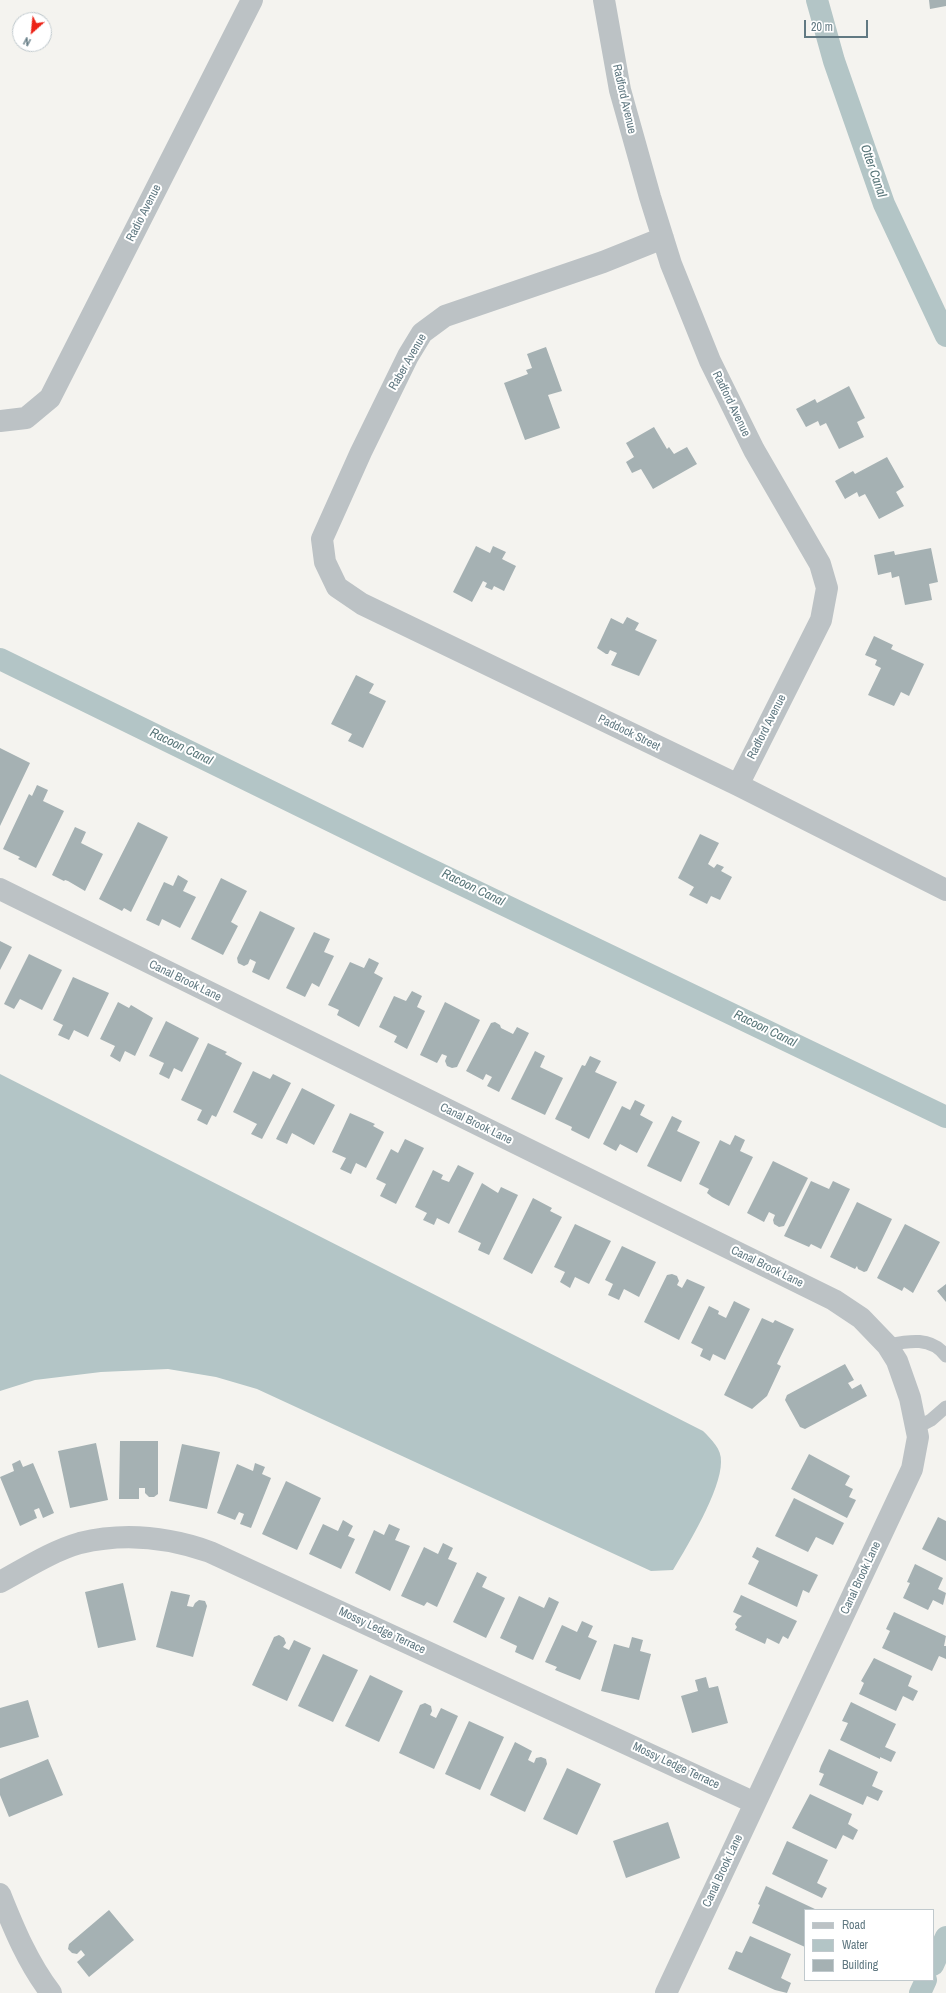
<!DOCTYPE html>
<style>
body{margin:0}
#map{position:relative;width:946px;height:1993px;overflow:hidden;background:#f4f3ef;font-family:"Archivo Narrow",sans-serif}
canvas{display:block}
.legend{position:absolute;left:804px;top:1909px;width:130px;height:72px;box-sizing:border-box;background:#fff;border:1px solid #c0c9cd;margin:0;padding:5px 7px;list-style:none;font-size:12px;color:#617982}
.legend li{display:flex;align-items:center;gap:8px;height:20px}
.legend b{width:20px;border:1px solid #c0c9cd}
.north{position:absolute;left:12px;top:12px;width:40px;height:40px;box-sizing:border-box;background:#fff;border:1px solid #c0c9cd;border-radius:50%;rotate:207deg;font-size:11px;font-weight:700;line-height:16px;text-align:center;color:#617982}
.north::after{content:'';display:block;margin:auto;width:14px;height:18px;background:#ec2317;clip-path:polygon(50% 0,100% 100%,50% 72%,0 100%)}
.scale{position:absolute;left:804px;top:20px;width:64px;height:18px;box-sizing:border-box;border:2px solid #617982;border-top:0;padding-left:5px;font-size:12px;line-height:14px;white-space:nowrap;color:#617982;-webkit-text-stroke:3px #fff;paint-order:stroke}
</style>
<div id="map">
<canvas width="946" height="1993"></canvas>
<ul class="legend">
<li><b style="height:5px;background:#bcc2c5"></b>Road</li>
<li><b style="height:11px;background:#b3c5c6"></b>Water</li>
<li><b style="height:11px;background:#a5b1b3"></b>Building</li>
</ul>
<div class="north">N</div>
<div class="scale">20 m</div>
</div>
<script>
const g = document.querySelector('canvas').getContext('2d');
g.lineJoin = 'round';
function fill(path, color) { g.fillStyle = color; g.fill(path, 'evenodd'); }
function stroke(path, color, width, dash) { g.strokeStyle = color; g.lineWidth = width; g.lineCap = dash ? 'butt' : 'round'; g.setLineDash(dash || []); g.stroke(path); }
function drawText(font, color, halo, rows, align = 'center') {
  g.font = font + ' "Archivo Narrow",sans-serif'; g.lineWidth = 4; g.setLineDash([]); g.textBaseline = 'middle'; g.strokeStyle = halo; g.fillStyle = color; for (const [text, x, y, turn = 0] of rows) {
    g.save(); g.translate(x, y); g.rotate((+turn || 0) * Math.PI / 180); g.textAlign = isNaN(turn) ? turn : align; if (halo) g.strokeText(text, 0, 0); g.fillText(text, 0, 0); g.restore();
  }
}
fill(new Path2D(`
 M 0,1074 L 703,1431 C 711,1439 722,1449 721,1462 C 721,1490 688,1545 673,1570 L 651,1571 L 257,1389 L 216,1377 L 168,1369 L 101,1372 L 35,1380 L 0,1391 Z`), '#b3c5c6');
stroke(new Path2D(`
 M 817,0 L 834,61 L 884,204 L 946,336
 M 0,659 L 421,865 L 946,1117
 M 933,1965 L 946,1937
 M 920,1993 L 926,1980`), '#b3c5c6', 22);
fill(new Path2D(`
 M 929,0 L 946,0 L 946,6 L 930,9 Z
 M 546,347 L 562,391 L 548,395 L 560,428 L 525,440 L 504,383 L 528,374 L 526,370 L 532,368 L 527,354 Z
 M 849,386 L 865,418 L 857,422 L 864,437 L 839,449 L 826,423 L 820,426 L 818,421 L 806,427 L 796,409 L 815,399 L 817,403 Z
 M 654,427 L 667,449 L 669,447 L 674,454 L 687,447 L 697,464 L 653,489 L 641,469 L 632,473 L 626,462 L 634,457 L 626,443 Z
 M 887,457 L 904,487 L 896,492 L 904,506 L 879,519 L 865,494 L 859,497 L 857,492 L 845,499 L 835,481 L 853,471 L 855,474 Z
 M 476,546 L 490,553 L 493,546 L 506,552 L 502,559 L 516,566 L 504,591 L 494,586 L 492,590 L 485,587 L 487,583 L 483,581 L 472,602 L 453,592 Z
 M 931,548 L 938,582 L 929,584 L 932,600 L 905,605 L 899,576 L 892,578 L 891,572 L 878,575 L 874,555 L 894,551 L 895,555 Z
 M 627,617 L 639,623 L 635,630 L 657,640 L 639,676 L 611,665 L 617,653 L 610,650 L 608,654 L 606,654 L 597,648 L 611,618 L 623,624 Z
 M 874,636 L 893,645 L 891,649 L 924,664 L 909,696 L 901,692 L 894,706 L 868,695 L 881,668 L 875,665 L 877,660 L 865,655 Z
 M 356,675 L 374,684 L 369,693 L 386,701 L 363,748 L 348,741 L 352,734 L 331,724 Z
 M 0,748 L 30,763 L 0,826 Z
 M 37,785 L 48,790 L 43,801 L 64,811 L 36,868 L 18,859 L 20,857 L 3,849 L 29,794 L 32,796 Z
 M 138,822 L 168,837 L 131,912 L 124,908 L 122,911 L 99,899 Z
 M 75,827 L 86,832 L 81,843 L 103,854 L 85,891 L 68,881 L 65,880 L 64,881 L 52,875 Z
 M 700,834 L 719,843 L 708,864 L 714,868 L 717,864 L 724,867 L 721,871 L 732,877 L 720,900 L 711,896 L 707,904 L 689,895 L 694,887 L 678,878 Z
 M 178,875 L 188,881 L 183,891 L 196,897 L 180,928 L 162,919 L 159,926 L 146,920 L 164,882 L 173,886 Z
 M 221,878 L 247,891 L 231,922 L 238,926 L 223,955 L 191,939 Z
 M 260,911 L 295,928 L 269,980 L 252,972 L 256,962 L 250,959 L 248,964 L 244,966 L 238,963 L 237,958 Z
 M 314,932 L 330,939 L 324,952 L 334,956 L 319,987 L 312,983 L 305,997 L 286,988 Z
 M 0,941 L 12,947 L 0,970 Z
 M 29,954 L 62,970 L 42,1010 L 20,999 L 14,1009 L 4,1004 Z
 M 369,958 L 379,963 L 374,973 L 383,978 L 359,1027 L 337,1015 L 339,1010 L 328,1005 L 350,962 L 364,968 Z
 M 73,977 L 109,993 L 88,1037 L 74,1030 L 69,1040 L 58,1035 L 63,1025 L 53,1020 Z
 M 412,991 L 422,996 L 417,1007 L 425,1011 L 407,1049 L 394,1042 L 397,1036 L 379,1027 L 394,996 L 406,1001 Z
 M 118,1002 L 129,1008 L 131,1005 L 153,1018 L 135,1056 L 125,1051 L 120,1062 L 110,1056 L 115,1046 L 100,1039 Z
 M 445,1002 L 480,1020 L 457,1067 L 452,1068 L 447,1066 L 445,1061 L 447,1056 L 442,1054 L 437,1063 L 420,1055 Z
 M 166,1021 L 199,1038 L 182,1072 L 174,1068 L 169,1079 L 159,1074 L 164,1063 L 149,1056 Z
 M 495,1022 L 500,1025 L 501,1028 L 513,1034 L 517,1027 L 529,1033 L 499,1092 L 487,1086 L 492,1077 L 486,1074 L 483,1080 L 466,1071 L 491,1023 Z
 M 208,1043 L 227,1052 L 225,1054 L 242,1063 L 216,1117 L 212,1115 L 207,1125 L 197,1120 L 202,1110 L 181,1100 Z
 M 535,1051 L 545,1056 L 540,1067 L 563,1078 L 545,1115 L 511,1099 Z
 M 590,1056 L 601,1061 L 595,1072 L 617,1082 L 589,1139 L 571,1130 L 572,1127 L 555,1119 L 582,1065 L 585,1066 Z
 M 253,1071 L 270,1079 L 273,1074 L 291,1083 L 262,1139 L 251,1134 L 257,1124 L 233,1112 Z
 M 302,1088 L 335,1105 L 314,1145 L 292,1133 L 287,1144 L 276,1139 Z
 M 635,1100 L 645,1105 L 640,1115 L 653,1122 L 637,1153 L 620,1144 L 616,1151 L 603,1144 L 622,1106 L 630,1110 Z
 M 350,1113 L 375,1124 L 373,1126 L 384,1132 L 366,1168 L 356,1163 L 351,1174 L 340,1169 L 346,1158 L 332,1152 Z
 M 672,1116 L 682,1121 L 677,1131 L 700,1142 L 681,1182 L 647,1166 Z
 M 735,1135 L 745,1140 L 740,1151 L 753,1157 L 729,1206 L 712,1197 L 707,1193 L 709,1189 L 699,1184 L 720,1140 L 730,1145 Z
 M 405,1139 L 424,1148 L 396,1204 L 380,1196 L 386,1184 L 376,1179 L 391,1149 L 398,1153 Z
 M 773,1161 L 808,1178 L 784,1226 L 779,1227 L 774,1224 L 773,1220 L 775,1215 L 769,1212 L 764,1222 L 747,1213 Z
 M 458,1165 L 474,1173 L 449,1224 L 437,1218 L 434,1225 L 423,1220 L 427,1213 L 415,1207 L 433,1170 L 443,1175 L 441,1179 L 449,1182 Z
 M 811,1181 L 829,1189 L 833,1181 L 850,1189 L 821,1249 L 811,1244 L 809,1247 L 784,1236 Z
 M 482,1183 L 498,1193 L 501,1187 L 518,1195 L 489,1255 L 478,1250 L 481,1243 L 458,1232 Z
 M 533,1198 L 552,1208 L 550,1211 L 562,1217 L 532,1274 L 503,1259 Z
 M 857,1202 L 892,1219 L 867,1271 L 864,1272 L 858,1269 L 857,1266 L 855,1269 L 830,1257 Z
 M 575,1224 L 611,1241 L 589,1284 L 575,1277 L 570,1288 L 560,1282 L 565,1272 L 554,1267 Z
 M 905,1224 L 940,1242 L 913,1293 L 904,1287 L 902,1291 L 877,1278 Z
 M 622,1246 L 656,1262 L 639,1297 L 624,1289 L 619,1300 L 608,1295 L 613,1284 L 605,1280 Z
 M 672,1274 L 677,1276 L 679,1281 L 677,1285 L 682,1288 L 687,1279 L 705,1287 L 679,1340 L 644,1322 L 667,1275 Z
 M 946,1284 L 946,1302 L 937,1291 Z
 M 734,1301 L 750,1309 L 725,1360 L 713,1354 L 710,1361 L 700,1356 L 703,1349 L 691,1343 L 709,1306 L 719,1311 L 718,1314 L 726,1318 Z
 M 762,1318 L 773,1323 L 775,1320 L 794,1329 L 777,1364 L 781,1366 L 767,1396 L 752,1409 L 724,1395 Z
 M 845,1364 L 854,1380 L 848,1383 L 852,1389 L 861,1384 L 867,1396 L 805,1429 L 800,1427 L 785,1400 L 787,1395 Z
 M 120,1441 L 158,1441 L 158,1494 L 154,1497 L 149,1497 L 145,1493 L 145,1488 L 139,1488 L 139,1499 L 119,1499 Z
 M 96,1443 L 108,1500 L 70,1508 L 58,1451 Z
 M 182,1444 L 220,1452 L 207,1509 L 169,1501 Z
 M 809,1454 L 850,1476 L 845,1485 L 853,1489 L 849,1497 L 856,1500 L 847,1518 L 791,1489 Z
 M 20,1460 L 23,1467 L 33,1463 L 54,1513 L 43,1518 L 39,1508 L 34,1510 L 37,1518 L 20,1526 L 0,1477 L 14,1471 L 12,1464 Z
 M 255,1463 L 265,1467 L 262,1474 L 271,1478 L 251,1528 L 240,1524 L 244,1514 L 239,1512 L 235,1520 L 217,1513 L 237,1464 L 253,1471 Z
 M 286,1481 L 321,1498 L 297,1550 L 262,1534 Z
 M 794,1498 L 844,1523 L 833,1545 L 816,1537 L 808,1552 L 775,1536 Z
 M 938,1517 L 946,1521 L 946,1561 L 922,1549 Z
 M 343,1520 L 353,1526 L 348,1536 L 355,1539 L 341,1569 L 309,1554 L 323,1524 L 338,1531 Z
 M 389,1524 L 400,1529 L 395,1540 L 410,1546 L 390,1591 L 355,1573 L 374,1530 L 384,1535 Z
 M 443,1543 L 453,1548 L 448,1559 L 457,1563 L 437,1607 L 427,1602 L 424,1606 L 401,1596 L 424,1547 L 438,1554 Z
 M 757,1547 L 818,1575 L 809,1593 L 803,1590 L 797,1607 L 748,1584 L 759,1561 L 752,1557 Z
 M 915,1564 L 943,1578 L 938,1589 L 946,1593 L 943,1605 L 933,1600 L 928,1610 L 903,1598 L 910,1583 L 907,1582 Z
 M 477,1572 L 487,1577 L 482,1587 L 505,1598 L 486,1638 L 453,1622 Z
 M 123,1583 L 136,1640 L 98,1648 L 85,1592 Z
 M 171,1591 L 190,1595 L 187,1606 L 193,1607 L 195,1603 L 199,1600 L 205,1601 L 207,1606 L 193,1657 L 156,1647 Z
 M 741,1595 L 797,1621 L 788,1639 L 783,1636 L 779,1644 L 767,1638 L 765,1644 L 735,1630 L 737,1627 L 735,1624 L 738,1619 L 742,1616 L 733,1612 Z
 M 519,1596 L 544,1608 L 549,1597 L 559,1602 L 533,1660 L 515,1652 L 517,1646 L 500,1638 Z
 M 894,1612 L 946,1636 L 944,1646 L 946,1646 L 946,1659 L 939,1656 L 932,1671 L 882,1648 L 890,1631 L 886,1629 Z
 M 582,1621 L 593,1626 L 588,1637 L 597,1641 L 580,1680 L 555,1670 L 557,1667 L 545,1662 L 562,1625 L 577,1632 Z
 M 279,1635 L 284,1638 L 286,1643 L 283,1647 L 289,1650 L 294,1640 L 311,1648 L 287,1701 L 252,1685 L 274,1637 Z
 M 632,1637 L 643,1640 L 640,1651 L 651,1654 L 639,1700 L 601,1691 L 614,1644 L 629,1648 Z
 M 323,1654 L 358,1670 L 333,1722 L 298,1706 Z
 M 874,1658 L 912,1676 L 908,1686 L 918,1691 L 913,1701 L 903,1696 L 896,1711 L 859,1694 L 864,1683 L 861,1681 Z
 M 370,1675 L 403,1691 L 379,1742 L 345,1726 Z
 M 706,1677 L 709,1688 L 718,1686 L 728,1723 L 692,1733 L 681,1696 L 698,1691 L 695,1680 Z
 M 28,1700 L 39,1737 L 0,1748 L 0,1708 Z
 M 851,1702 L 896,1724 L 885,1747 L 896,1752 L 891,1762 L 880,1757 L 880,1759 L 840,1740 L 848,1723 L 842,1721 Z
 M 425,1703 L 431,1706 L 432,1711 L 430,1715 L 436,1718 L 441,1708 L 458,1716 L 434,1769 L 399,1753 L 420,1705 Z
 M 469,1721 L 504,1737 L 480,1790 L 445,1774 Z
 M 515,1742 L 532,1751 L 528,1760 L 534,1763 L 536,1758 L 541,1757 L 546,1759 L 547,1764 L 525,1812 L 490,1795 Z
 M 829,1749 L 878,1772 L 872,1786 L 883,1791 L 878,1801 L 867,1796 L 863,1805 L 819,1785 L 824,1774 L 819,1772 L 821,1766 Z
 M 48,1759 L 63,1795 L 9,1817 L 0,1795 L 0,1779 Z
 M 567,1768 L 601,1784 L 577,1835 L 543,1819 Z
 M 810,1794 L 852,1814 L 848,1824 L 858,1830 L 853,1840 L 843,1835 L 836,1849 L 792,1828 Z
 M 668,1822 L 680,1858 L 626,1878 L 613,1841 Z
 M 787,1841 L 828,1860 L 817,1883 L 827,1888 L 822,1898 L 772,1874 Z
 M 766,1886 L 817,1910 L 805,1910 L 805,1947 L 752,1923 L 760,1905 L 758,1904 Z
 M 109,1910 L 134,1940 L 89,1977 L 77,1962 L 85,1955 L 81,1950 L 77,1954 L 72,1953 L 68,1949 L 69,1944 Z
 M 750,1936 L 791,1954 L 781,1978 L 791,1983 L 787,1993 L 775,1990 L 728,1969 L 736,1951 L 742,1953 Z`), '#a5b1b3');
stroke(new Path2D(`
 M 887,1345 C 908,1341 931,1336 946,1356
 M 916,1428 L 931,1420 L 946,1407`), '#bcc2c5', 13);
stroke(new Path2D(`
 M 604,0 L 620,90 L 650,197 L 671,264 L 710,361 L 754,450 L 820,564 L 827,588 L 821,620 L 738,785
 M 663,238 L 603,262 L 445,316 L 422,333 L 408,356 L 361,452 L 322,539 L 325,562 L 337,587 L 362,604 L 738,785 L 946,890
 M 0,421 L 26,418 L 50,398 L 252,0
 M 0,889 L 834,1300 L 861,1318 L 887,1345 L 897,1361 L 910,1398 L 918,1437 L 912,1469 L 666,1993
 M 0,1582 C 26,1568 52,1551 80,1543 C 125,1532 168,1537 210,1552 L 755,1803
 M 0,1894 C 14,1929 28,1963 51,1993`), '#bcc2c5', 22);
drawText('12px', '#617982', '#fff', [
 ["Radford Avenue",624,99,77],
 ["Radio Avenue",144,213,-63],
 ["Raber Avenue",408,362,-60],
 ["Radford Avenue",731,404,64],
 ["Radford Avenue",767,727,-63],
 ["Paddock Street",629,733,26],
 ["Canal Brook Lane",185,981,26],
 ["Canal Brook Lane",476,1124,26],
 ["Canal Brook Lane",767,1267,26],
 ["Canal Brook Lane",861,1578,-65],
 ["Mossy Ledge Terrace",382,1631,25],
 ["Mossy Ledge Terrace",676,1766,25],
 ["Canal Brook Lane",723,1871,-65]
]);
drawText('italic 13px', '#587679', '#fff', [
 ["Otter Canal",873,171,71],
 ["Racoon Canal",181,747,26],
 ["Racoon Canal",473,888,26],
 ["Racoon Canal",765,1029,26]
]);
</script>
